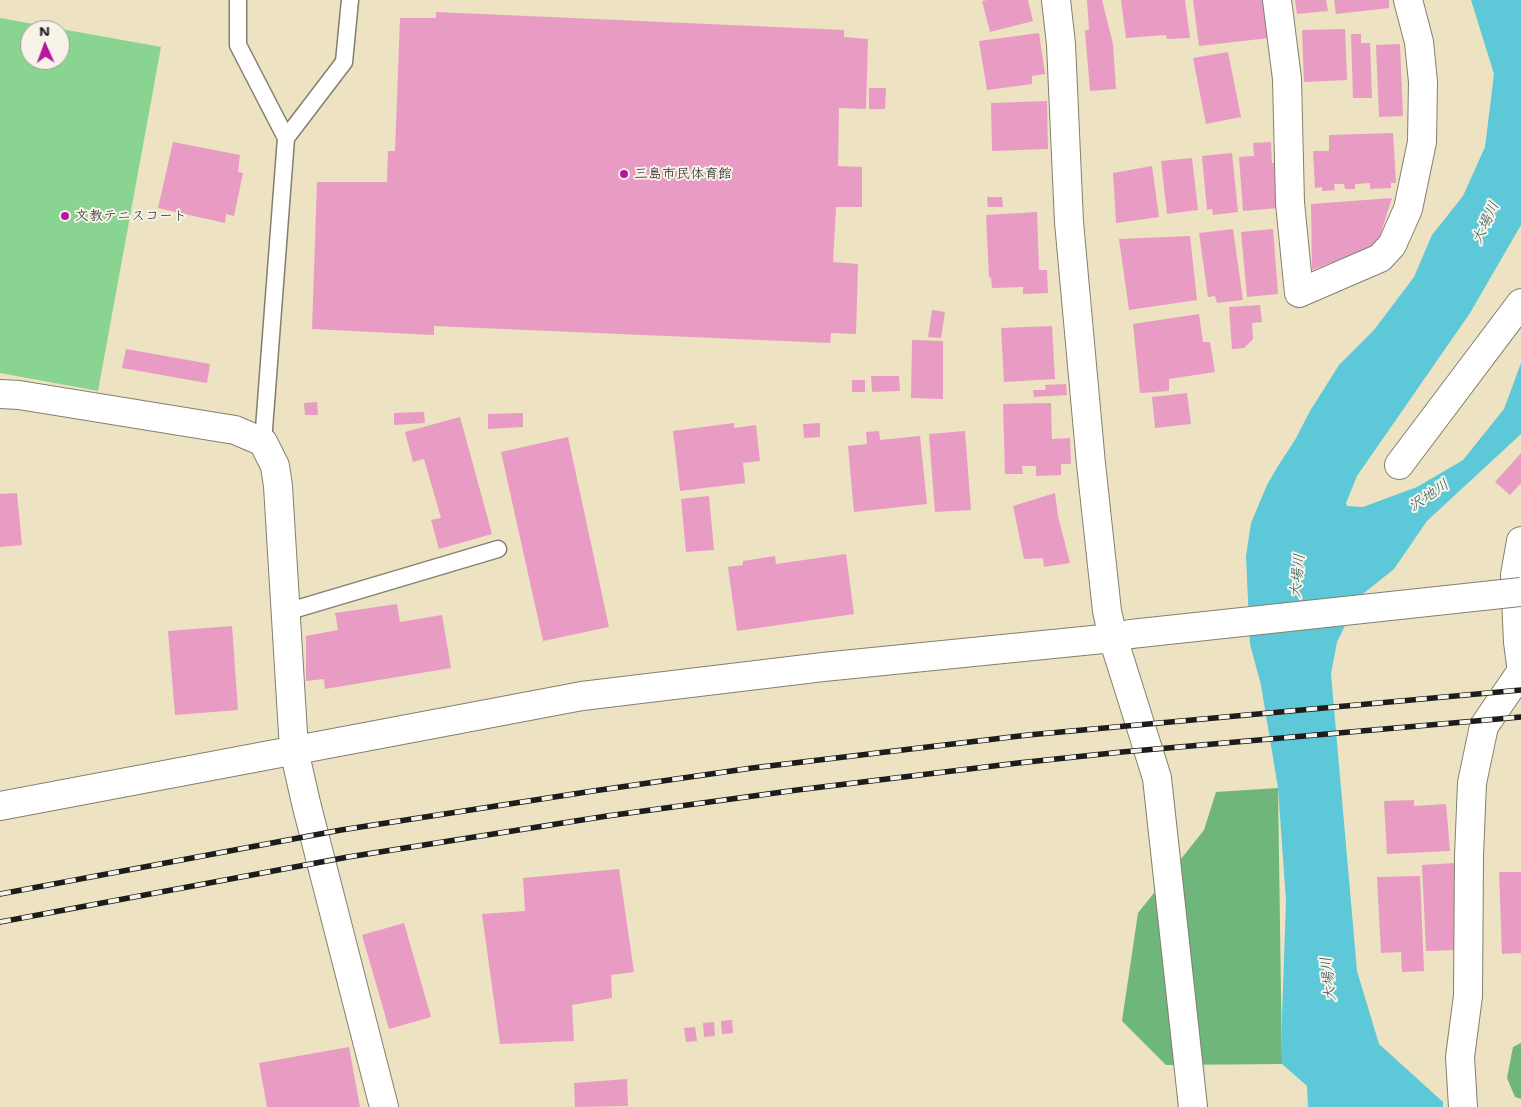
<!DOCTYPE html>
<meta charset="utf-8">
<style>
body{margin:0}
#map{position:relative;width:1521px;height:1107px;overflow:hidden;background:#ede2c2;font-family:"Shantell Sans",sans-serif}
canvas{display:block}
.north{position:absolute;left:20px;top:20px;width:50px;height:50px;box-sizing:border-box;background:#f7f3e8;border:1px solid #9f9d96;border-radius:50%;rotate:358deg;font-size:14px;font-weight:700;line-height:20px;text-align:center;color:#1c1c1c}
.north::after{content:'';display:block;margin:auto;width:18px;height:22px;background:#b5179e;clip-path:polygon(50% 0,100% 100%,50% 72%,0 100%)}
</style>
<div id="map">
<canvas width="1521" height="1107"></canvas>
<div class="north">N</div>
</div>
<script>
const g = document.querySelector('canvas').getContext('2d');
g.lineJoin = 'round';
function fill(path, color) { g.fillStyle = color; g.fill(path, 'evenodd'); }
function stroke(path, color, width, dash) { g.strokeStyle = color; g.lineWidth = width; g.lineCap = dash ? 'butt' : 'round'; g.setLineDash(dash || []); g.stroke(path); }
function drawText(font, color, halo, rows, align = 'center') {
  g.font = font + ' "Shantell Sans","Klee One",sans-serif'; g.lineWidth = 4; g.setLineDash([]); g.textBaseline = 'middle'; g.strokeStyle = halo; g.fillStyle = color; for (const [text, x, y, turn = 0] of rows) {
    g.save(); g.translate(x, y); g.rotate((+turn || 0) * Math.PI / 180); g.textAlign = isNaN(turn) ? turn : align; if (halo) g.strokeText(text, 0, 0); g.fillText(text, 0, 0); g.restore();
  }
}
fill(new Path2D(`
 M 0,18 L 161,47 L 98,391 L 0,373 ZM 30,30 L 60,30 L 60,60 L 30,60 Z`), '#89d491');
fill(new Path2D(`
 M 1278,788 L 1282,1064 L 1166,1065 L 1122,1021 L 1138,913 L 1204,830 L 1216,792 Z
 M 1521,1043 L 1521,1099 L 1515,1097 L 1507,1078 L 1513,1047 Z`), '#6eb67b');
fill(new Path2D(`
 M 1471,0 L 1521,0 L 1521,225 L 1470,313 L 1357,476 L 1346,503 L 1347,506 L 1363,507 L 1417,487 L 1463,460 L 1504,409 L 1521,363 L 1521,434 L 1427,521 L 1394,569 L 1359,597 L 1337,642 L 1331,674 L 1357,971 L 1379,1044 L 1443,1102 L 1443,1107 L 1308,1107 L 1307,1086 L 1282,1064 L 1282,1017 L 1286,901 L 1278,788 L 1261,685 L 1250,644 L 1246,556 L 1251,523 L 1267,485 L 1278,466 L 1295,440 L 1310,411 L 1339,365 L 1374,330 L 1414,277 L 1432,235 L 1463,196 L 1485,147 L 1494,74 Z`), '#5dc8d7');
fill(new Path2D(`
 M 987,0 L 1028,0 L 1033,21 L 990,32 L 982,1 Z
 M 1087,0 L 1102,0 L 1113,44 L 1116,89 L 1090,91 L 1085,30 L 1089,30 Z
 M 1121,0 L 1185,0 L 1190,38 L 1167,39 L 1166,35 L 1126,38 Z
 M 1193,0 L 1265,0 L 1269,38 L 1199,46 Z
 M 1295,0 L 1326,0 L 1328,11 L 1297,14 Z
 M 1334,0 L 1389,0 L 1389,8 L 1336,14 Z
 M 436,12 L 844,30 L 844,37 L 868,39 L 866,109 L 839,108 L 838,166 L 862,167 L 862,207 L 836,207 L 833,262 L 858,264 L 856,334 L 831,333 L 830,343 L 434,326 L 434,335 L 312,329 L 317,182 L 387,182 L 388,151 L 395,151 L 400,18 L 436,18 Z
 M 1345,29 L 1347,80 L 1304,82 L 1302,30 Z
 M 1039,33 L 1045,74 L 1032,76 L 1032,84 L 987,90 L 979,41 Z
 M 1351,34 L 1361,34 L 1361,43 L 1370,43 L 1372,98 L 1353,98 Z
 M 1400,44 L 1403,116 L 1379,117 L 1376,45 Z
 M 1228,52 L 1241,117 L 1206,124 L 1193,58 Z
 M 869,88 L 886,88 L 885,109 L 869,109 Z
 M 1047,101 L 1048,149 L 992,151 L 991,103 Z
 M 1393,133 L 1396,183 L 1391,183 L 1391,188 L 1370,189 L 1370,183 L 1355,184 L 1355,189 L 1345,189 L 1344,184 L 1334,184 L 1335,190 L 1322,191 L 1322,187 L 1315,188 L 1313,151 L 1329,151 L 1329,135 Z
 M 173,142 L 240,155 L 238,172 L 243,173 L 234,216 L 226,214 L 225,223 L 158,208 Z
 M 1271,142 L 1272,163 L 1275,163 L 1278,208 L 1243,211 L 1239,157 L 1254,156 L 1253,143 Z
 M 1232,153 L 1238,212 L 1213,215 L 1212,209 L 1207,210 L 1202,156 Z
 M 1192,158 L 1198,210 L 1167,214 L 1161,161 Z
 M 1152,166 L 1159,217 L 1116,223 L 1113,173 Z
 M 987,197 L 1002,197 L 1003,207 L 988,207 Z
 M 1392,198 L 1377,245 L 1312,270 L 1311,204 Z
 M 1037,212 L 1039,270 L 1047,270 L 1048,293 L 1023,294 L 1023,287 L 992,288 L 991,277 L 989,278 L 986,215 Z
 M 1233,229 L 1243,300 L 1217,303 L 1215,296 L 1208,297 L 1199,233 Z
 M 1273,229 L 1278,294 L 1247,297 L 1241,232 Z
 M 1190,236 L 1197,300 L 1129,310 L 1119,239 Z
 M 1260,305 L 1262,322 L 1252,323 L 1253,339 L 1244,348 L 1232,349 L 1229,307 Z
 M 932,310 L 945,312 L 941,338 L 928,337 Z
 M 1199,314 L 1203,342 L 1210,342 L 1215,372 L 1169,379 L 1169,391 L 1140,393 L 1133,324 Z
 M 1052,326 L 1055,379 L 1004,382 L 1001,328 Z
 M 912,340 L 943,341 L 943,399 L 911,398 Z
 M 126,349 L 210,364 L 207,383 L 122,368 Z
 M 871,376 L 899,376 L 900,391 L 872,392 Z
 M 852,380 L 865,380 L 865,392 L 852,392 Z
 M 1066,384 L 1067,395 L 1034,397 L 1033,390 L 1046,390 L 1045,385 Z
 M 1187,393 L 1191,424 L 1155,428 L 1152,397 Z
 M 317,402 L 318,415 L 305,415 L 304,403 Z
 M 1051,403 L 1052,439 L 1070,438 L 1071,464 L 1061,464 L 1061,475 L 1036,476 L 1036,466 L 1022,466 L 1023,474 L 1005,474 L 1003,404 Z
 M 424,412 L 425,423 L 394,425 L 394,413 Z
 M 523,413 L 523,427 L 488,429 L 488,414 Z
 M 460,417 L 492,534 L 439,549 L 431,520 L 441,518 L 424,459 L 413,462 L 405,432 Z
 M 734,423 L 734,428 L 756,425 L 760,461 L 743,463 L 745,483 L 680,491 L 673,431 Z
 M 820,423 L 820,437 L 804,438 L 803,424 Z
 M 879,431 L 880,440 L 920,436 L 927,504 L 854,512 L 848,446 L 867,444 L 866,432 Z
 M 965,431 L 971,510 L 935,512 L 929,434 Z
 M 568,437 L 609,627 L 543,641 L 501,452 Z
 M 1521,453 L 1521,483 L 1510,495 L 1495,482 Z
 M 17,493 L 22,545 L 0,547 L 0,494 Z
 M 1055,493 L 1058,516 L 1070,563 L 1044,567 L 1043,558 L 1024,559 L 1013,506 Z
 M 709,496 L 714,550 L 686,552 L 681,499 Z
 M 846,554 L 854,614 L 737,631 L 728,567 L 743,565 L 743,561 L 775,556 L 776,564 Z
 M 397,604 L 400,622 L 442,615 L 451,668 L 325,689 L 324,679 L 306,681 L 306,636 L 338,630 L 335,613 Z
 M 232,626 L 238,710 L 175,715 L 168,631 Z
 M 1414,800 L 1414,806 L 1446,804 L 1450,851 L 1387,854 L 1384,801 Z
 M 1455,863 L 1458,950 L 1426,951 L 1422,865 Z
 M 619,869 L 634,972 L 611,975 L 612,998 L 572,1005 L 574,1041 L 500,1044 L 482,914 L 525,911 L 523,878 Z
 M 1499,872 L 1521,872 L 1521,953 L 1502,954 Z
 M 1420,876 L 1424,971 L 1402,972 L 1401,952 L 1381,953 L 1377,877 Z
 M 404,923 L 431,1017 L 389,1029 L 362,935 Z
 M 732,1020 L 733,1033 L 722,1034 L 721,1021 Z
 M 714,1022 L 715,1036 L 704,1037 L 703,1023 Z
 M 695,1027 L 697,1041 L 686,1042 L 684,1028 Z
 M 349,1047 L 360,1107 L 267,1107 L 259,1063 Z
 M 627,1079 L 628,1106 L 575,1107 L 574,1083 Z`), '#e89cc4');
const service = new Path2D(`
 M 238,0 L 238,45 L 286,138 L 263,442
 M 286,138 L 344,62 L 350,0
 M 286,612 L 498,549`);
const minor = new Path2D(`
 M 1056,0 L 1061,44 L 1069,222 L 1091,464 L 1107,611 L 1113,638 L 1157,778 L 1193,1107
 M 1277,0 L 1287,79 L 1290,203 L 1299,293 L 1380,258 L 1392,245 L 1408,209 L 1422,142 L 1423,82 L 1419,42 L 1408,0
 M 0,394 L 19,395 L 235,430 L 263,442 L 275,466 L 278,486 L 294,750 L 306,803 L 384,1107
 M 1399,465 L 1521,303
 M 1521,541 L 1515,575 L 1518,642 L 1521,665
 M 1463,1107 L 1460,1057 L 1468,996 L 1469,856 L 1472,783 L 1484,726 L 1521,672`);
const tertiary = new Path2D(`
 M 0,806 L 582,696 L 823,667 L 1113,638 L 1131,634`);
stroke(service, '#847f6f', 19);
stroke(minor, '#847f6f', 30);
stroke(tertiary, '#847f6f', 30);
stroke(service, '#fff', 16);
stroke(minor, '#fff', 28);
stroke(tertiary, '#fff', 28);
const rail = new Path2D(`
 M 0,894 L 341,830 L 593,791 L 752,768 L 1028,735 L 1521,690
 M 0,922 L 348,857 L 607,816 L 797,790 L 1018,763 L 1122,752 L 1521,717`);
stroke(rail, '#1c1c1c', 5.5);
stroke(rail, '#f7f3e8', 4, [11]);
const tertiaryBridge = new Path2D(`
 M 1131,634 L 1521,592`);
stroke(tertiaryBridge, '#847f6f', 30, []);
stroke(tertiaryBridge, '#fff', 28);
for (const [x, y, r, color] of [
 [624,174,5,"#b5179e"],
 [65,216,5,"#b5179e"]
]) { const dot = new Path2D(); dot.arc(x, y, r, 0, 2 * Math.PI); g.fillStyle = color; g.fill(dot); stroke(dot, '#f7f3e8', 2); }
drawText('14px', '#1c1c1c', '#f7f3e8', [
 ["三島市民体育館",634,174],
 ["文教テニスコート",75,216]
], 'left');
drawText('italic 15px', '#33585d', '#f7f3e8', [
 ["大場川",1486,223,-65],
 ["沢地川",1429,496,-34],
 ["大場川",1298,576,-84],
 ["大場川",1329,979,-96]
]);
</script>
